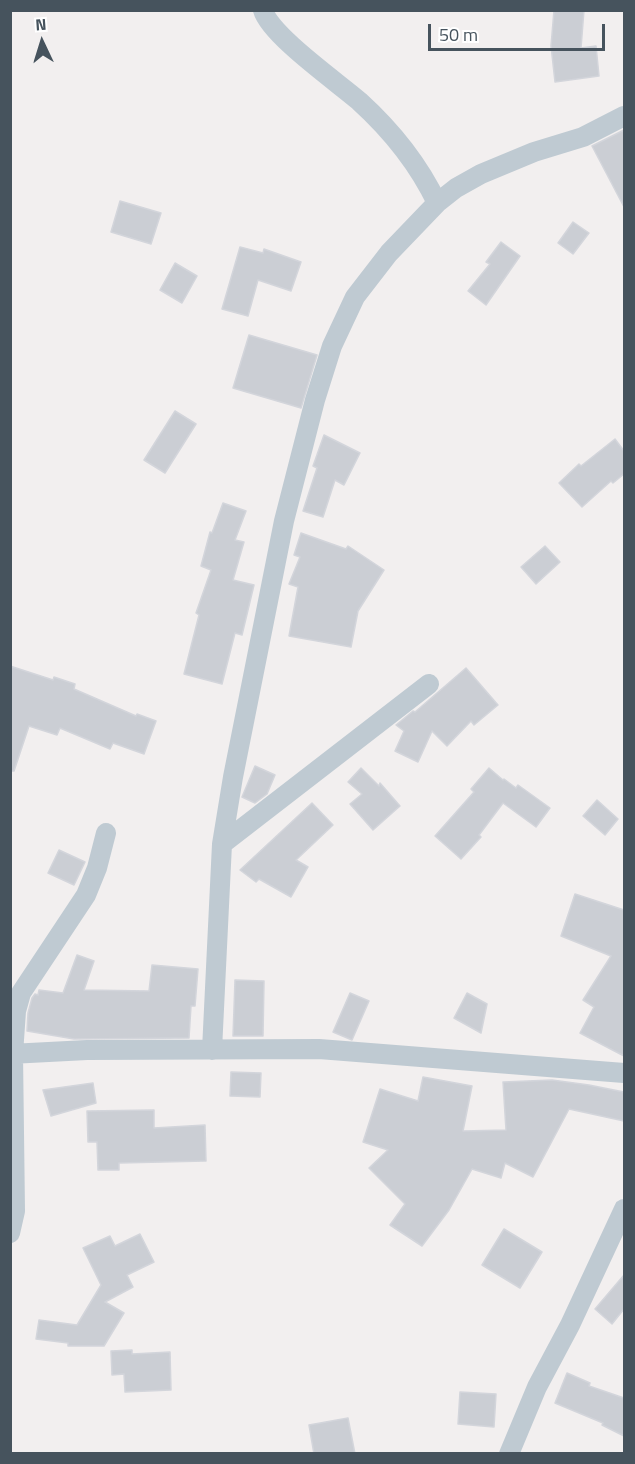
<!DOCTYPE html>
<style>
body{margin:0}
#map{position:relative;width:635px;height:1464px;overflow:hidden;background:#f2efef;font-family:"Titillium Web",sans-serif}
canvas{display:block}
.frame{position:absolute;inset:0;border:12px solid #46535d;pointer-events:none}
.north{position:absolute;left:12px;top:12px;width:60px;height:60px;-webkit-text-stroke:4px #fff;paint-order:stroke;rotate:356deg;font-size:16px;font-weight:700;line-height:24px;text-align:center;color:#46535d}
.north::after{content:'';display:block;margin:auto;width:21px;height:27px;background:#46535d;clip-path:polygon(50% 0,100% 100%,50% 72%,0 100%)}
.scale{position:absolute;left:428px;top:24px;width:177px;height:27px;box-sizing:border-box;border:3px solid #46535d;border-top:0;padding-left:8px;font-size:18px;line-height:21px;white-space:nowrap;color:#46535d;-webkit-text-stroke:4px #fff;paint-order:stroke}
</style>
<div id="map">
<canvas width="635" height="1464"></canvas>
<div class="frame"></div>
<div class="north">N</div>
<div class="scale">50 m</div>
</div>
<script>
const g = document.querySelector('canvas').getContext('2d');
g.lineJoin = 'round';
function fill(path, color) { g.fillStyle = color; g.fill(path, 'evenodd'); }
function stroke(path, color, width, dash) { g.strokeStyle = color; g.lineWidth = width; g.lineCap = dash ? 'butt' : 'round'; g.setLineDash(dash || []); g.stroke(path); }
const building = new Path2D(`
 M 554,10 L 584,10 L 581,48 L 596,46 L 599,76 L 555,82 L 551,46 Z
 M 624,130 L 624,207 L 592,146 Z
 M 120,201 L 161,213 L 151,244 L 111,232 Z
 M 573,222 L 589,233 L 573,254 L 558,243 Z
 M 501,242 L 520,256 L 486,305 L 468,291 L 490,264 L 486,262 Z
 M 240,247 L 263,253 L 264,249 L 301,262 L 291,291 L 258,280 L 248,316 L 222,309 Z
 M 175,263 L 197,276 L 182,303 L 160,290 Z
 M 249,335 L 317,355 L 301,408 L 233,388 Z
 M 175,411 L 196,424 L 165,473 L 144,460 Z
 M 324,435 L 360,453 L 344,485 L 335,480 L 323,517 L 303,511 L 317,468 L 313,466 Z
 M 615,439 L 624,451 L 624,474 L 613,483 L 611,481 L 582,507 L 559,483 L 579,464 L 581,466 Z
 M 223,503 L 246,511 L 235,540 L 244,542 L 233,580 L 254,585 L 242,635 L 235,633 L 222,684 L 184,674 L 199,615 L 196,613 L 211,570 L 201,566 L 210,532 L 212,533 Z
 M 301,533 L 346,549 L 348,546 L 384,570 L 358,611 L 351,647 L 289,636 L 298,587 L 289,584 L 300,557 L 294,555 Z
 M 545,546 L 560,562 L 536,584 L 521,567 Z
 M 10,666 L 53,680 L 54,677 L 75,684 L 74,689 L 136,716 L 137,714 L 156,721 L 144,754 L 113,743 L 110,749 L 60,728 L 57,735 L 29,726 L 14,771 L 10,771 Z
 M 466,668 L 498,705 L 474,725 L 471,721 L 447,746 L 432,731 L 418,762 L 395,751 L 404,731 L 396,725 L 413,711 L 415,712 Z
 M 255,766 L 275,775 L 267,794 L 255,803 L 242,797 Z
 M 361,768 L 379,786 L 380,783 L 400,806 L 373,830 L 350,804 L 362,794 L 348,782 Z
 M 489,768 L 503,780 L 504,779 L 516,788 L 518,785 L 550,808 L 536,827 L 503,803 L 479,835 L 481,837 L 461,859 L 435,836 L 474,792 L 471,789 Z
 M 597,800 L 618,819 L 605,835 L 583,816 Z
 M 312,803 L 333,825 L 296,860 L 308,867 L 291,897 L 259,879 L 256,882 L 240,870 Z
 M 59,850 L 85,862 L 74,885 L 48,873 Z
 M 575,894 L 624,910 L 624,1056 L 580,1033 L 594,1007 L 583,1000 L 611,956 L 561,936 Z
 M 77,955 L 94,961 L 84,990 L 149,991 L 152,965 L 198,969 L 195,1006 L 191,1006 L 189,1038 L 74,1039 L 27,1031 L 28,1013 L 32,998 L 35,994 L 38,995 L 39,990 L 63,993 Z
 M 235,980 L 264,981 L 263,1036 L 233,1036 Z
 M 350,993 L 369,1001 L 352,1040 L 333,1032 Z
 M 467,993 L 487,1004 L 481,1033 L 454,1018 Z
 M 231,1072 L 261,1073 L 260,1097 L 230,1096 Z
 M 423,1077 L 472,1086 L 463,1131 L 506,1130 L 503,1082 L 552,1080 L 589,1085 L 624,1092 L 624,1121 L 569,1109 L 533,1177 L 505,1163 L 501,1178 L 472,1169 L 449,1210 L 422,1246 L 390,1225 L 405,1204 L 369,1168 L 388,1150 L 363,1142 L 380,1089 L 418,1101 Z
 M 93,1083 L 96,1103 L 51,1116 L 43,1090 Z
 M 154,1110 L 154,1128 L 205,1125 L 206,1161 L 119,1163 L 119,1170 L 98,1170 L 97,1142 L 88,1142 L 87,1111 Z
 M 504,1229 L 542,1252 L 520,1288 L 482,1265 Z
 M 140,1234 L 154,1262 L 127,1275 L 133,1287 L 105,1302 L 124,1313 L 104,1346 L 68,1346 L 68,1343 L 36,1339 L 39,1320 L 77,1325 L 101,1285 L 83,1248 L 110,1236 L 115,1246 Z
 M 624,1275 L 624,1309 L 612,1324 L 595,1309 Z
 M 132,1350 L 132,1354 L 170,1352 L 171,1390 L 125,1392 L 124,1374 L 112,1375 L 111,1351 Z
 M 567,1373 L 590,1383 L 589,1386 L 624,1398 L 624,1436 L 602,1425 L 603,1423 L 555,1403 Z
 M 460,1392 L 496,1394 L 494,1427 L 458,1424 Z
 M 348,1418 L 355,1454 L 314,1454 L 309,1425 Z`);
fill(building, '#cbced4');
stroke(building, '#d3d5db', 1.5);
stroke(new Path2D(`
 M 263,10 C 270,35 337,82 359,101 C 392,131 418,163 437,203
 M 222,844 L 429,684
 M 212,1050 L 222,844 L 233,777 L 284,521 L 315,400 L 332,346 L 355,297 L 389,253 L 437,203 L 456,188 L 481,174 L 534,152 L 583,137 L 624,116
 M 10,1054 L 87,1050 L 319,1049 L 624,1073
 M 10,1233 L 15,1211 L 13,1054 L 16,1011 L 21,993 L 86,895 L 97,868 L 106,833
 M 509,1454 L 537,1387 L 570,1325 L 624,1209`), '#bfcad2', 20);
</script>
